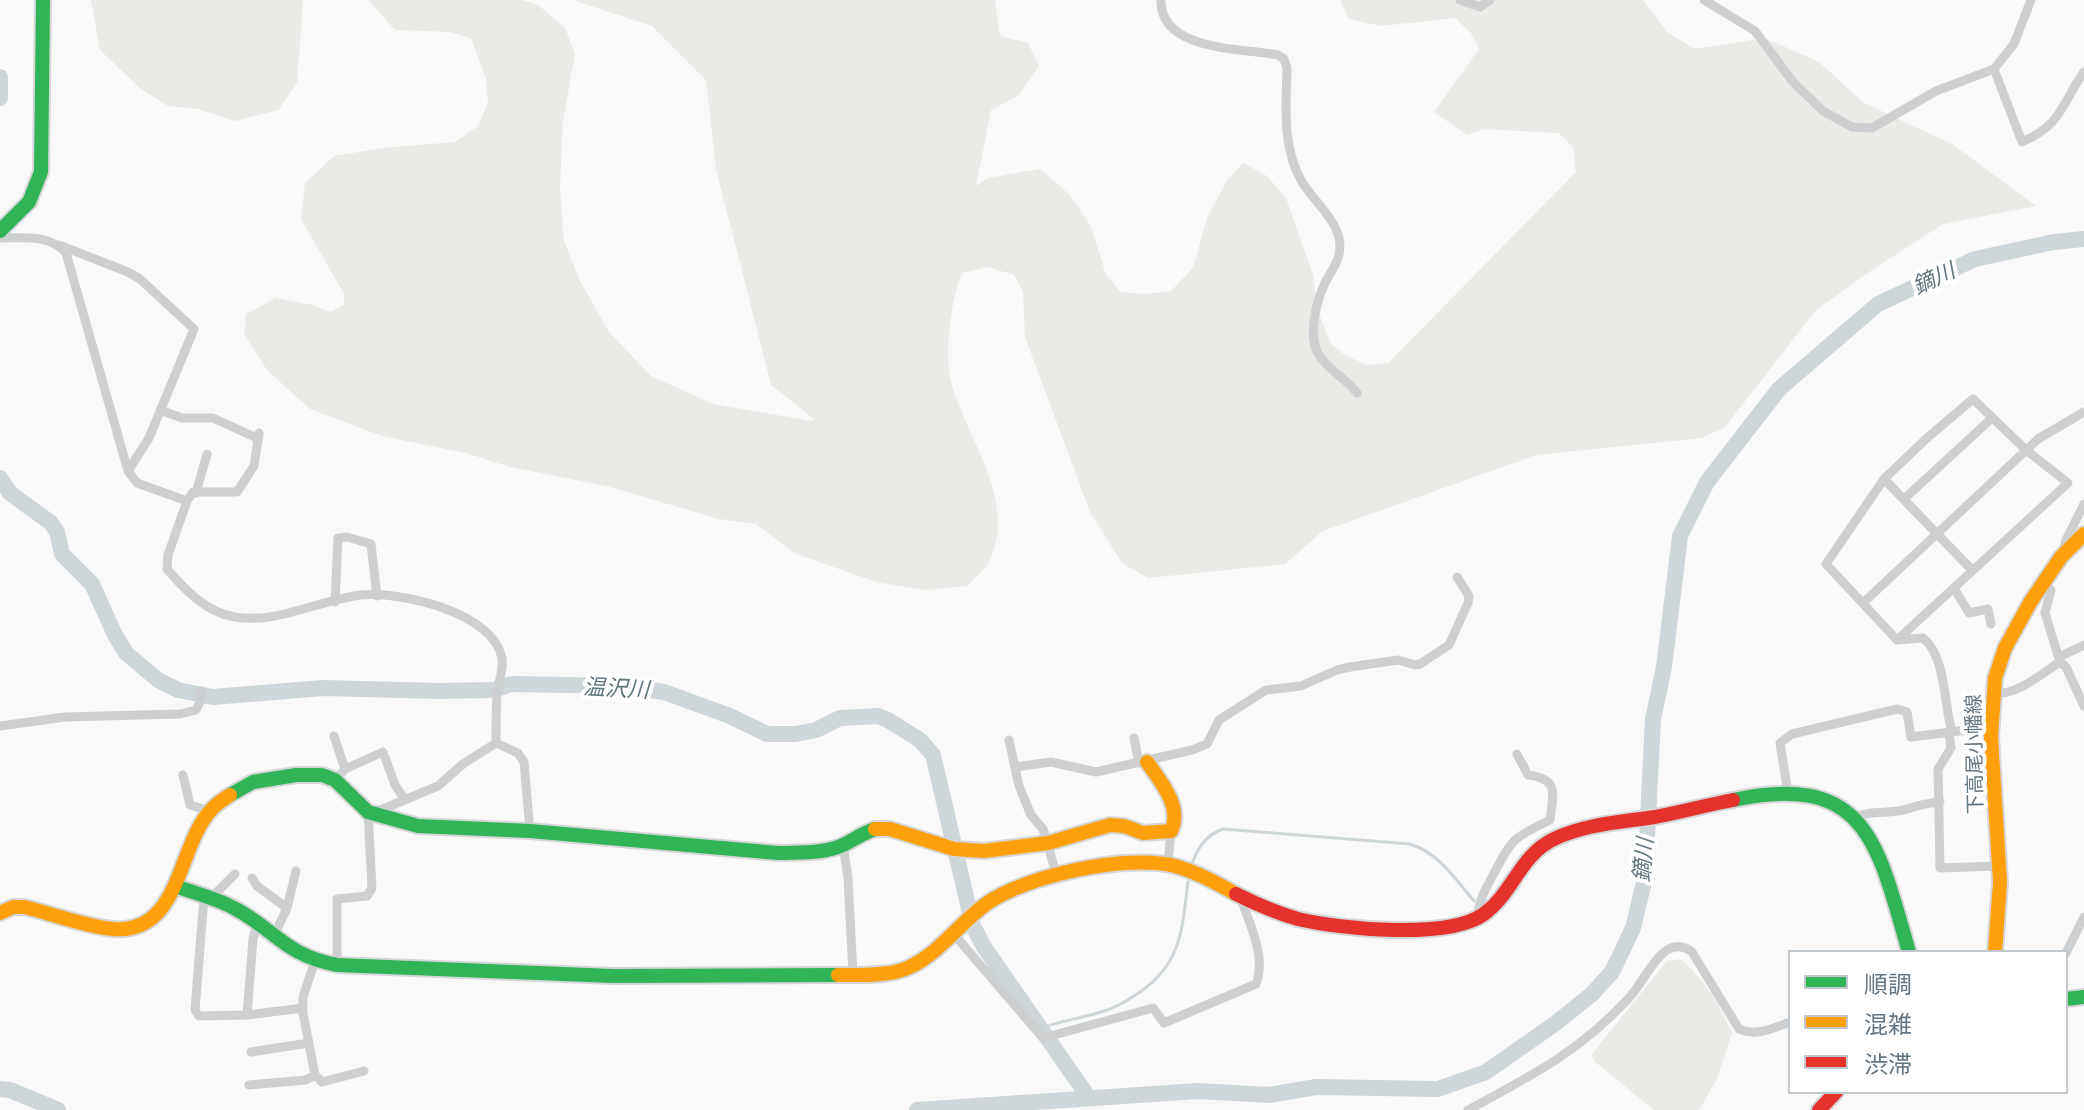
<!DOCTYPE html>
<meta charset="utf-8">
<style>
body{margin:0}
#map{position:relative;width:2084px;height:1110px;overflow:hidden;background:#f9f9f9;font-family:"Public Sans","Noto Sans JP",sans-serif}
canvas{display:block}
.legend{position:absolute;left:1788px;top:950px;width:280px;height:144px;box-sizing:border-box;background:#fff;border:2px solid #c1c8cd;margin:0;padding:10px 14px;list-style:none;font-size:24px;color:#657683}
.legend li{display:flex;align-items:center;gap:16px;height:40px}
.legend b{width:40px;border:2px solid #c1c8cd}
</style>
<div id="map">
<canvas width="2084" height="1110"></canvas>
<ul class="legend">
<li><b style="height:10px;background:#30b455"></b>順調</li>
<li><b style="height:10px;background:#ff9f0a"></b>混雑</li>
<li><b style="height:10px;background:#e5322d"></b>渋滞</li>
</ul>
</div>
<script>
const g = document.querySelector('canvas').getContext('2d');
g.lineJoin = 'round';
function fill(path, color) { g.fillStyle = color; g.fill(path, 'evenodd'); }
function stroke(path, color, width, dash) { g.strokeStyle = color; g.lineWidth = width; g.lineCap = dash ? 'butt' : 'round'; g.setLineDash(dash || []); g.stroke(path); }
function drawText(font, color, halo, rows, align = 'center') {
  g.font = font + ' "Public Sans","Noto Sans JP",sans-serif'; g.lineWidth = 8; g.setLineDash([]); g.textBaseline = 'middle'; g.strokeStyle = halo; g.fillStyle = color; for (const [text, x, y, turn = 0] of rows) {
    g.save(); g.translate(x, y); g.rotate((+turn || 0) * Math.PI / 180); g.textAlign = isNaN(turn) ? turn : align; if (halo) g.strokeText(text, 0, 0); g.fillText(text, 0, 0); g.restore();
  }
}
fill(new Path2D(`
 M 91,0 L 303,0 L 297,83 L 278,110 L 235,121 L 198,109 L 168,106 L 141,89 L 100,50 Z
 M 368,0 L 522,0 L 538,5 L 565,28 L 575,54 L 563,121 L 560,187 L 564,241 L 580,281 L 609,332 L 651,376 L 713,404 L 811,421 L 814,419 L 771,385 L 716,169 L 706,80 L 652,26 L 573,0 L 995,0 L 1000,36 L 1028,43 L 1039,66 L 1018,96 L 991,110 L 976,186 L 987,178 L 1040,169 L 1070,195 L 1091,226 L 1106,275 L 1121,292 L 1145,294 L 1171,291 L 1193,268 L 1207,218 L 1227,180 L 1243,163 L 1267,176 L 1286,198 L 1313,275 L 1317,309 L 1331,344 L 1345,355 L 1367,365 L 1388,363 L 1576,172 L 1573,147 L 1559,133 L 1484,129 L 1467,135 L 1434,112 L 1479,49 L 1471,33 L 1455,18 L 1381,26 L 1349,19 L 1340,0 L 1643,0 L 1668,33 L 1695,49 L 1765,38 L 1819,62 L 1864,103 L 1952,144 L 2036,206 L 1943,224 L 1872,270 L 1816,310 L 1725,427 L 1702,438 L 1536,455 L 1323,531 L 1285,564 L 1148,578 L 1122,563 L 1090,512 L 1025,337 L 1023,291 L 1014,275 L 988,267 L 962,273 C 951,298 944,356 951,382 C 967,440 1020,503 988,564 C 983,572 973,579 967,586 L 925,590 L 876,582 L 794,553 L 756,524 L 719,519 L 610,487 L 510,467 L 466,453 L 382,436 L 310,409 L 267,370 L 244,334 L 246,314 L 276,298 L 312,305 L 331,312 L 344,305 L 344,294 L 301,219 L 305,183 L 334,156 L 383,148 L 455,142 L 478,126 L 488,103 L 486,79 L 471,38 L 450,32 L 395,30 Z
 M 1681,959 C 1705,981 1719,1003 1732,1033 L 1717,1079 L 1699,1110 L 1654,1110 L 1594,1061 L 1592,1054 L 1667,961 Z`), '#e8ebe6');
stroke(new Path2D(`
 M 1191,866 C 1198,848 1204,836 1223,829 L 1410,844 C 1439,853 1455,879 1474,901
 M 1041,1028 C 1061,1021 1081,1018 1101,1012 C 1116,1008 1128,1000 1140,992 C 1182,963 1182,929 1188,882`), '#ced6d9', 3);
stroke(new Path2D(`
 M 0,77 L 0,98
 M 0,478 L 10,493 L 51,523 L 57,532 L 62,554 L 92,584 L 115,635 L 126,653 L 158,680 L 178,690 L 213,697 L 323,688 L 440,691 L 494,690 L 511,684 L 623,686 L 664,692 L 730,716 L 767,734 L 796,734 L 816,730 L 840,718 L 878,716 L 888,720 L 920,740 L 933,755 L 973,926 L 984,947 L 1089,1098
 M 0,1089 L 10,1090 L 58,1110
 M 917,1110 L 1198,1091 L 1269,1095 L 1316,1087 L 1438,1089 L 1486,1072 L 1556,1023 L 1592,994 L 1612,972 L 1633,928 L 1645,878 L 1653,719 L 1664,667 L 1680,536 L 1707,482 L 1779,389 L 1878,304 L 1975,259 L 2054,242 L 2084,239`), '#ced6d9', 16);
const fast = new Path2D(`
 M 0,231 L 29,202 L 41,172 L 43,0
 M 230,795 L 253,782 L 296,775 L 322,775 L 335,780 L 368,812 L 418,826 L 530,831 L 778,853 C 800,852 825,854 845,844 C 855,839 863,833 875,829
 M 1733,800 C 1868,771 1878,846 1909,952
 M 175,886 C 194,893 216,898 234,908 C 276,930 284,955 337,965 L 613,976 L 838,975
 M 2066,999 L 2084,997`);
const slow = new Path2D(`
 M 875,829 L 890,829 L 954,849 L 984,851 L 1048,843 L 1110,825 L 1124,826 L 1143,833 L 1171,831 C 1183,807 1160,781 1147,762
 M 0,913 L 13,907 L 24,907 C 50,913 87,927 113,929 C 181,934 177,847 211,810 C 216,804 224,799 230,795
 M 1995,952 L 2000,882 L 1991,737 L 1995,678 L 2005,648 L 2031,601 L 2061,557 L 2084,534
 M 838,975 C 857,975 880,976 899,971 C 934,961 957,925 986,904 C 1027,875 1126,854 1175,866 C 1197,872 1217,883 1236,894`);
const jam = new Path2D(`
 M 1236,894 C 1256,904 1277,913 1298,919 C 1341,929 1448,940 1484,914 C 1513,893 1520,855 1554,839 C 1585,824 1622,822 1655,817 C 1681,812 1707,805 1733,800
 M 1819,1110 L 1836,1092`);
stroke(fast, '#d5d6d7', 18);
stroke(slow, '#d5d6d7', 18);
stroke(jam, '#d5d6d7', 18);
stroke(new Path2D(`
 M 1161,0 C 1160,52 1244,48 1278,55 L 1284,59 L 1287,68 C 1286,106 1282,148 1302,182 C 1313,200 1334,217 1339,238 C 1343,258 1333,267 1325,283 C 1317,300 1309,330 1316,349 C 1323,367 1346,378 1357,393
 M 1460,0 L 1480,7 L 1490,0
 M 1704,0 L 1755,31 L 1793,82 L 1823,111 L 1852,127 L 1872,128 L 1936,91 L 1994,69 L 2014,44 L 2031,0
 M 1994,69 L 2022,142 C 2063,124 2061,104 2084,72
 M 0,238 C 24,238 49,234 66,253 L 128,471 L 137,483 L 187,501 L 168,555 L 167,569 C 185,590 207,613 235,617 C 279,624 318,600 361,595 C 400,591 493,612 502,658 C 504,670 498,683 497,694 C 496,710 496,727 496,743 L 463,764 L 438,786 L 378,811 L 368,812 L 372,888 L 367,896 L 337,899 L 337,965
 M 59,245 L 128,272 L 140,279 L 194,329 L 149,438 L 128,471
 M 1973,399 L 2026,450 L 2068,483 L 1897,640 L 1826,564 L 1884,479 L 1927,438 Z
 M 160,410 L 182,418 L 213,418 L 257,438
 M 1884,479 L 1972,570
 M 196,493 L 207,454
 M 1904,499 L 1992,418
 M 187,501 L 193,492 L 237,492 L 254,466 L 259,433
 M 2063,553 L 2066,540 L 2084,504
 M 1954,588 L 1969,613 L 1988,609 L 1991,624
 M 335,602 L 338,538 L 347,537 L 371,544 L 377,596
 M 1863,603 L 2038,439 L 2084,412
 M 1897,640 L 1923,638 C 1946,656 1944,706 1952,732
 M 2059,657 L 2084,645
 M 2060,662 L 2066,667 L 2084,706
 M 1993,693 C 2017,696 2041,674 2060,662 L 2045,613 L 2051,590 L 2041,585
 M 0,726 L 65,717 L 180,714 L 196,710 L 200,702 L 201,691
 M 1949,733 L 1951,748 L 1938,769 L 1940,868 L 1998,866
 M 334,736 L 345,769
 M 1134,738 L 1139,763
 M 1009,740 L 1019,786 L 1031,815 L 1043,829 L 1057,876
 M 496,743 L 518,753 L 524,762 L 530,831
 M 1015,767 L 1051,762 L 1096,772 L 1192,750 L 1207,744 L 1219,720 L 1266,690 L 1301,686 L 1337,670 L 1350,667 L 1398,660 L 1415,665 L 1420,664 L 1449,645 L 1468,603 L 1469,596 L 1457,577
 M 183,775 L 190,805 L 210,811
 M 335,780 L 345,769 L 383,752 L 395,785 L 405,800
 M 1788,793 L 1780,743 L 1792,734 L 1897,709 L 1907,712 L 1911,737 L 1991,727
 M 1854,818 C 1871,809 1890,815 1907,809 C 1919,805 1927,803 1940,802
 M 843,845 L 848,878 L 853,975
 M 1168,863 L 1171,831
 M 252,878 L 257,886 L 287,908
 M 204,897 L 195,1010 L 199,1016 L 247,1015 L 253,939 L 257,925
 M 210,899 L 235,874
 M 1478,919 C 1478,902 1484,892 1492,877 C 1512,840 1510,839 1550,820 C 1553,794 1560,779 1528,775 L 1517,754
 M 952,932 L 1043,1038 L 1153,1008 L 1164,1023 L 1256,984 C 1267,955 1248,922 1240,895
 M 273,938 L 287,908 L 296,871
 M 2066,953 L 2084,917
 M 315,961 L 303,997 L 303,1013 L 315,1075 L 322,1082 L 364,1071
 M 247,1015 L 303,1008
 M 251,1052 L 309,1043
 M 249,1085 L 306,1080 L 315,1075
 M 1468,1110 C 1531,1076 1579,1052 1628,999 C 1646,981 1663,930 1692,952 L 1739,1029 C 1756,1037 1773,1028 1790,1022`), '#cecfd0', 9);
stroke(fast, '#30b455', 14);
stroke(slow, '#ff9f0a', 14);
stroke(jam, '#e5322d', 14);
drawText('20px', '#657683', '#fff', [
 ["下高尾小幡線",1975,754,-91]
]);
drawText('italic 22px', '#60757c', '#fff', [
 ["鏑川",1934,279,-25],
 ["温沢川",616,689,3],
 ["鏑川",1644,860,-85]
]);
</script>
